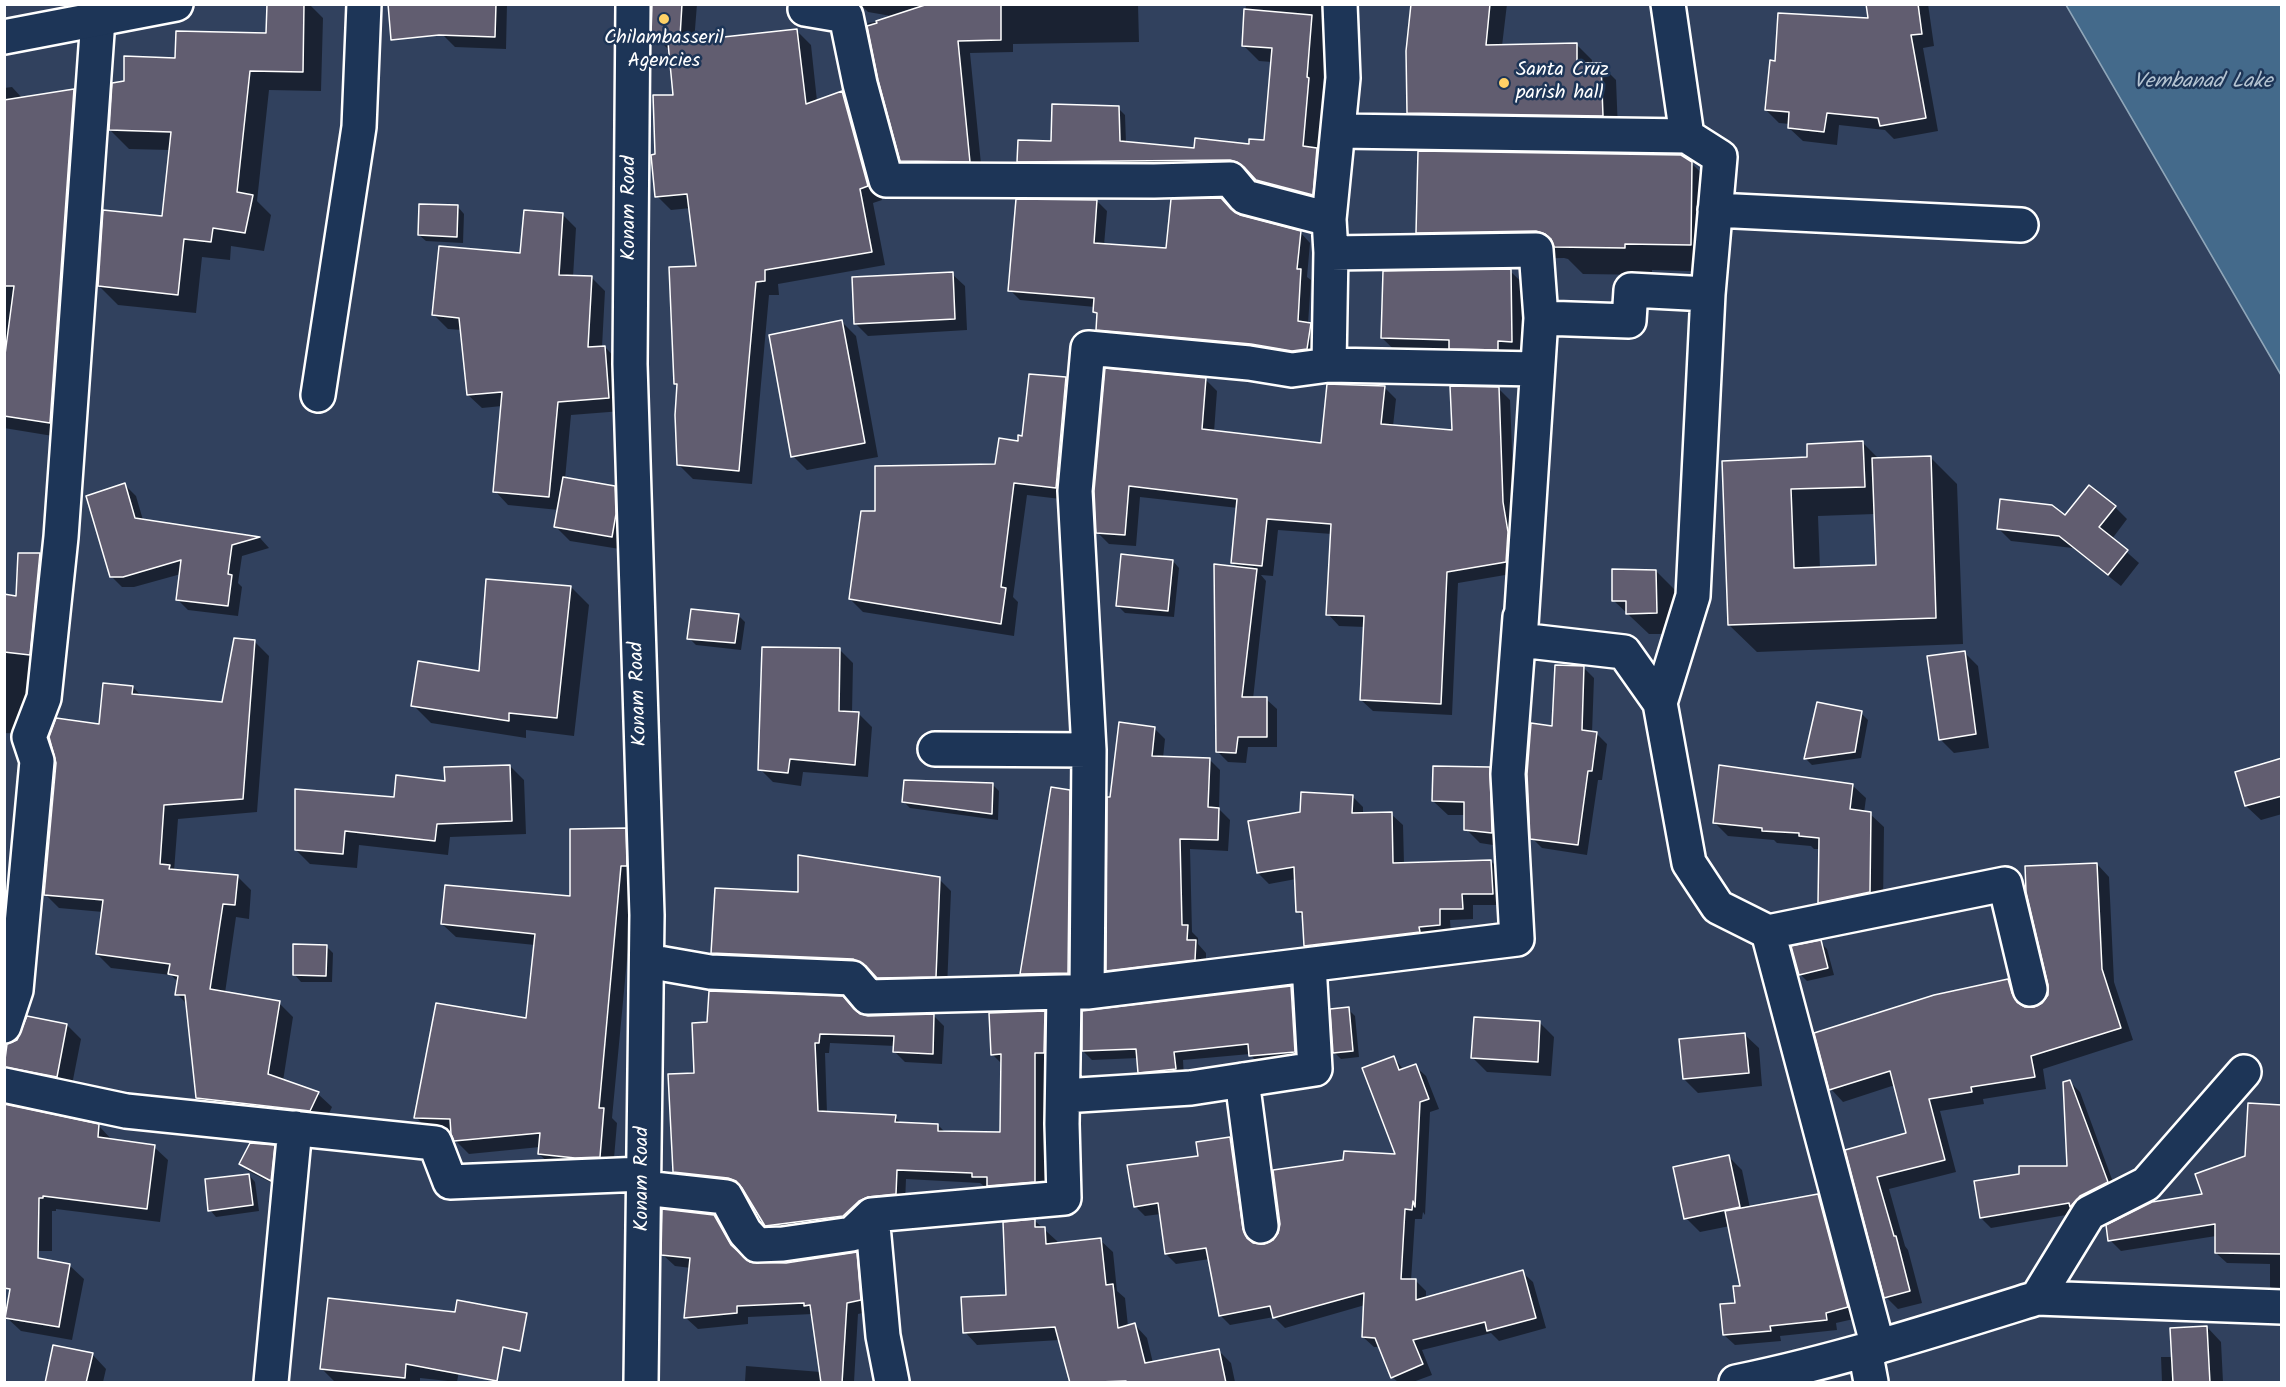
<!DOCTYPE html>
<style>
body{margin:0}
#map{position:relative;width:2286px;height:1387px;overflow:hidden;background:#31415e;font-family:Kalam,sans-serif}
canvas{display:block}
.frame{position:absolute;inset:0;border:6px solid #fff;pointer-events:none}
</style>
<div id="map">
<canvas width="2286" height="1387"></canvas>
<div class="frame"></div>
</div>
<script>
const g = document.querySelector('canvas').getContext('2d');
g.lineJoin = 'round';
function fill(path, color) { g.fillStyle = color; g.fill(path, 'evenodd'); }
function stroke(path, color, width, dash) { g.strokeStyle = color; g.lineWidth = width; g.lineCap = dash ? 'butt' : 'round'; g.setLineDash(dash || []); g.stroke(path); }
function drawText(font, color, halo, rows, align = 'center') {
  g.font = font + ' Kalam,sans-serif'; g.lineWidth = 5; g.setLineDash([]); g.textBaseline = 'middle'; g.strokeStyle = halo; g.fillStyle = color; for (const [text, x, y, turn = 0] of rows) {
    g.save(); g.translate(x, y); g.rotate((+turn || 0) * Math.PI / 180); g.textAlign = isNaN(turn) ? turn : align; if (halo) g.strokeText(text, 0, 0); g.fillText(text, 0, 0); g.restore();
  }
}
const water = new Path2D(`
 M 2066,5 L 2281,5 L 2281,375 Z`);
fill(water, '#446a8b');
stroke(water, '#8fa6b9', 1.5);
fill(new Path2D(`
 M 269,4 L 309,4 L 323,18 L 321,91 L 269,90 L 257,201 L 271,215 L 264,251 L 231,246 L 230,260 L 202,257 L 196,313 L 118,305 L 99,286 L 163,217 L 170,150 L 129,149 L 110,130 L 125,82 L 177,59 L 268,35 Z
 M 441,4 L 507,4 L 506,49 L 455,47 L 443,35 Z
 M 652,4 L 697,4 L 694,42 L 797,31 L 811,45 L 817,101 L 842,92 L 856,106 L 882,200 L 873,203 L 885,265 L 778,284 L 779,295 L 769,295 L 752,484 L 693,479 L 679,465 L 678,387 L 675,383 L 698,268 L 691,208 L 671,210 L 657,196 L 656,156 L 675,96 L 670,49 L 667,48 L 653,34 Z
 M 860,4 L 1138,4 L 1139,42 L 1013,44 L 1013,52 L 970,53 L 982,174 L 914,173 L 902,161 L 880,79 L 868,23 L 903,18 L 868,12 Z
 M 1246,4 L 1337,4 L 1327,23 L 1319,152 L 1328,210 L 1273,195 L 1235,160 L 1250,145 L 1265,142 L 1272,62 L 1259,61 L 1243,45 Z
 M 1412,4 L 1507,4 L 1502,46 L 1576,44 L 1592,60 L 1592,64 L 1600,64 L 1616,80 L 1618,131 L 1424,128 L 1409,113 Z
 M 1868,4 L 1928,4 L 1934,46 L 1923,48 L 1938,131 L 1894,139 L 1885,130 L 1839,125 L 1837,145 L 1803,141 L 1789,128 L 1790,124 L 1779,123 L 1766,110 L 1776,62 L 1870,20 Z
 M 12,87 L 23,99 L 74,91 L 89,105 L 65,438 L 4,428 L 4,88 Z
 M 1118,108 L 1125,115 L 1126,143 L 1197,156 L 1198,167 L 1025,168 L 1019,161 Z
 M 1691,163 L 1719,190 L 1718,272 L 1652,270 L 1652,275 L 1583,274 L 1568,259 L 1564,258 L 1445,260 L 1418,232 Z
 M 1097,201 L 1107,211 L 1104,245 L 1168,249 L 1240,217 L 1300,232 L 1310,243 L 1307,277 L 1311,280 L 1308,324 L 1320,335 L 1316,359 L 1108,340 L 1097,329 L 1098,316 L 1094,312 L 1095,307 L 1020,300 L 1010,290 Z
 M 458,207 L 464,214 L 463,243 L 426,241 L 419,235 Z
 M 562,214 L 576,228 L 573,277 L 592,278 L 605,291 L 602,347 L 605,347 L 618,361 L 622,411 L 571,415 L 565,479 L 614,487 L 629,501 L 626,550 L 570,541 L 556,527 L 559,510 L 508,505 L 495,491 L 502,406 L 482,408 L 468,395 L 462,330 L 448,329 L 434,315 L 522,255 Z
 M 1510,271 L 1538,298 L 1538,368 L 1410,365 L 1382,338 Z
 M 952,274 L 965,286 L 967,330 L 868,336 L 855,323 Z
 M 842,322 L 856,336 L 878,457 L 807,470 L 793,456 Z
 M 1066,379 L 1079,392 L 1069,500 L 1027,495 L 1013,597 L 1018,602 L 1014,636 L 863,612 L 850,599 L 876,512 L 996,466 L 1024,438 Z
 M 1205,379 L 1217,391 L 1214,432 L 1323,445 L 1384,387 L 1396,399 L 1393,426 L 1454,432 L 1499,389 L 1510,400 L 1517,573 L 1458,583 L 1452,715 L 1373,711 L 1361,700 L 1365,627 L 1339,626 L 1328,614 L 1332,534 L 1278,530 L 1273,576 L 1261,575 L 1266,581 L 1253,699 L 1266,699 L 1277,709 L 1277,747 L 1248,747 L 1246,763 L 1228,762 L 1217,751 L 1238,568 L 1232,562 L 1238,508 L 1140,497 L 1136,546 L 1109,544 L 1098,533 L 1095,491 Z
 M 1862,442 L 1879,459 L 1930,457 L 1957,484 L 1963,644 L 1757,652 L 1729,625 L 1723,462 L 1809,458 ZM 1875,514 L 1877,566 L 1820,569 L 1818,516 Z
 M 125,485 L 136,496 L 143,520 L 260,538 L 269,548 L 242,556 L 238,583 L 242,587 L 238,616 L 188,610 L 178,600 L 181,574 L 134,587 L 122,587 L 111,576 Z
 M 2115,507 L 2127,519 L 2112,539 L 2139,563 L 2121,586 L 2073,548 L 2011,541 L 1998,528 Z
 M 40,555 L 52,567 L 27,734 L 4,733 L 4,596 L 17,597 Z
 M 1173,561 L 1179,568 L 1174,617 L 1125,613 L 1118,606 Z
 M 1656,571 L 1677,592 L 1677,634 L 1649,634 L 1613,600 Z
 M 571,587 L 589,605 L 574,736 L 526,730 L 526,738 L 431,723 L 413,705 L 481,673 Z
 M 738,615 L 745,622 L 741,650 L 696,645 L 689,638 Z
 M 255,642 L 269,656 L 257,812 L 178,819 L 174,871 L 237,876 L 251,890 L 249,919 L 236,917 L 225,993 L 279,1003 L 293,1017 L 283,1081 L 318,1094 L 332,1107 L 324,1124 L 212,1112 L 198,1098 L 188,1005 L 177,994 L 179,983 L 171,975 L 111,968 L 97,954 L 103,912 L 59,908 L 45,894 L 101,726 L 133,687 L 141,696 L 223,704 Z
 M 840,650 L 853,663 L 852,713 L 859,714 L 872,727 L 868,777 L 803,772 L 801,786 L 773,782 L 760,769 Z
 M 1964,652 L 1978,666 L 1989,748 L 1954,753 L 1940,739 Z
 M 1584,668 L 1594,678 L 1592,733 L 1597,734 L 1607,744 L 1602,780 L 1598,780 L 1587,855 L 1542,848 L 1532,838 L 1554,728 Z
 M 1861,713 L 1868,720 L 1861,758 L 1812,765 L 1805,758 Z
 M 1154,728 L 1165,739 L 1163,758 L 1209,759 L 1220,770 L 1219,809 L 1230,820 L 1228,851 L 1190,849 L 1192,932 L 1198,938 L 1198,944 L 1206,953 L 1206,970 L 1118,981 L 1107,970 L 1111,799 Z
 M 2282,760 L 2282,814 L 2261,820 L 2246,806 Z
 M 510,766 L 524,780 L 526,834 L 450,837 L 448,855 L 359,845 L 357,868 L 310,864 L 296,850 L 395,798 Z
 M 1489,769 L 1503,783 L 1506,847 L 1480,843 L 1466,829 L 1465,815 L 1448,815 L 1433,801 Z
 M 992,784 L 999,791 L 998,820 L 910,808 L 903,801 Z
 M 1852,785 L 1866,798 L 1864,813 L 1870,814 L 1884,827 L 1883,905 L 1832,916 L 1819,902 L 1821,849 L 1814,849 L 1811,846 L 1777,843 L 1774,840 L 1728,836 L 1715,823 Z
 M 1069,791 L 1078,800 L 1077,982 L 1030,983 L 1022,974 Z
 M 1352,796 L 1363,807 L 1363,814 L 1391,814 L 1403,825 L 1404,864 L 1491,861 L 1502,872 L 1503,905 L 1473,905 L 1473,919 L 1450,920 L 1451,936 L 1317,957 L 1305,946 L 1304,918 L 1298,912 L 1296,879 L 1269,884 L 1258,873 L 1302,814 Z
 M 625,830 L 638,843 L 612,1118 L 617,1123 L 613,1170 L 553,1167 L 539,1154 L 540,1147 L 469,1154 L 455,1140 L 452,1132 L 429,1131 L 416,1117 L 528,1019 L 535,945 L 456,937 L 442,924 L 571,898 Z
 M 2097,864 L 2109,877 L 2114,982 L 2133,1040 L 2043,1069 L 2046,1089 L 1983,1099 L 1984,1104 L 1940,1111 L 1956,1172 L 1889,1189 L 1905,1246 L 1908,1250 L 1922,1303 L 1898,1309 L 1886,1297 L 1847,1151 L 1908,1134 L 1895,1085 L 1843,1102 L 1831,1089 L 2008,980 L 2020,993 L 2024,1007 L 2034,1009 L 2043,1004 L 2049,995 Z
 M 939,879 L 951,891 L 947,988 L 890,990 L 877,976 L 866,971 L 725,965 L 713,953 L 800,894 Z
 M 4,886 L 20,901 L 4,1021 Z
 M 1820,942 L 1827,949 L 1834,975 L 1807,981 L 1800,974 Z
 M 326,946 L 333,953 L 332,982 L 301,982 L 295,975 Z
 M 1291,987 L 1300,996 L 1304,1060 L 1259,1065 L 1250,1054 L 1183,1060 L 1184,1078 L 1149,1081 L 1140,1072 L 1138,1058 L 1092,1060 L 1083,1051 Z
 M 1348,1009 L 1355,1016 L 1359,1057 L 1341,1059 L 1334,1052 Z
 M 1044,1013 L 1055,1023 L 1054,1063 L 1044,1063 L 1045,1191 L 999,1196 L 990,1186 L 984,1186 L 980,1183 L 906,1179 L 905,1204 L 854,1226 L 777,1235 L 766,1225 L 745,1190 L 685,1182 L 675,1172 L 695,1074 L 859,1015 L 868,1017 L 934,1016 L 944,1026 L 942,1064 L 905,1062 L 895,1052 L 895,1046 L 830,1043 L 829,1053 L 825,1053 L 827,1113 L 895,1117 L 902,1124 L 938,1125 L 945,1132 L 1002,1133 L 1002,1064 L 992,1054 Z
 M 1540,1023 L 1554,1037 L 1551,1076 L 1487,1072 L 1473,1058 Z
 M 67,1025 L 81,1039 L 71,1090 L 18,1080 L 4,1067 L 18,1041 Z
 M 1744,1034 L 1759,1048 L 1762,1086 L 1698,1093 L 1684,1079 Z
 M 1393,1057 L 1404,1070 L 1415,1066 L 1426,1076 L 1439,1109 L 1430,1112 L 1425,1215 L 1423,1212 L 1422,1219 L 1415,1219 L 1411,1281 L 1416,1281 L 1426,1291 L 1426,1299 L 1522,1272 L 1533,1282 L 1546,1328 L 1499,1341 L 1491,1333 L 1422,1350 L 1432,1375 L 1413,1382 L 1398,1382 L 1392,1377 L 1380,1347 L 1374,1347 L 1363,1337 L 1365,1305 L 1285,1328 L 1274,1317 L 1230,1325 L 1220,1315 L 1210,1259 L 1176,1264 L 1166,1254 L 1161,1214 L 1145,1216 L 1135,1206 L 1200,1157 L 1230,1138 L 1240,1149 L 1252,1241 L 1254,1245 L 1264,1246 L 1397,1156 Z
 M 2070,1082 L 2080,1092 L 2117,1193 L 2078,1213 L 1991,1228 L 1981,1218 L 2069,1167 Z
 M 4,1106 L 99,1126 L 112,1140 L 154,1147 L 168,1160 L 160,1222 L 56,1209 L 56,1211 L 52,1211 L 52,1251 L 4,1251 Z
 M 2282,1106 L 2282,1298 L 2270,1287 L 2270,1264 L 2227,1263 L 2216,1253 L 2216,1236 L 2121,1251 L 2110,1240 L 2204,1196 L 2247,1157 Z
 M 274,1147 L 281,1153 L 278,1186 L 248,1171 L 241,1164 Z
 M 1728,1156 L 1742,1170 L 1750,1208 L 1818,1196 L 1828,1206 L 1858,1318 L 1836,1323 L 1837,1330 L 1780,1336 L 1781,1341 L 1735,1345 L 1724,1335 L 1741,1287 L 1730,1226 L 1700,1232 L 1686,1218 Z
 M 249,1175 L 255,1182 L 259,1211 L 216,1217 L 210,1210 Z
 M 714,1216 L 726,1228 L 741,1256 L 750,1264 L 786,1264 L 856,1253 L 868,1265 L 872,1311 L 858,1314 L 854,1382 L 745,1382 L 746,1366 L 821,1372 L 813,1314 L 748,1317 L 748,1324 L 698,1329 L 686,1318 L 691,1268 L 675,1266 L 663,1255 Z
 M 1035,1221 L 1057,1241 L 1057,1245 L 1100,1240 L 1113,1252 L 1117,1291 L 1125,1298 L 1128,1326 L 1135,1325 L 1147,1338 L 1153,1363 L 1218,1350 L 1231,1363 L 1235,1382 L 1072,1382 L 1060,1340 L 977,1345 L 965,1332 L 1007,1296 Z
 M 69,1265 L 84,1279 L 72,1340 L 21,1331 L 6,1317 Z
 M 467,1327 L 457,1382 L 420,1378 L 420,1382 L 335,1382 L 322,1369 Z
 M 2207,1327 L 2221,1342 L 2223,1382 L 2162,1382 L 2161,1357 L 2173,1357 Z
 M 92,1354 L 106,1369 L 103,1382 L 46,1382 Z`), '#0007');
const building = new Path2D(`
 M 267,4 L 304,4 L 303,72 L 250,71 L 237,192 L 253,195 L 245,233 L 213,228 L 211,242 L 184,239 L 178,295 L 98,286 L 103,210 L 162,216 L 171,132 L 109,130 L 112,83 L 124,81 L 124,56 L 175,58 L 176,31 L 266,33 Z
 M 388,4 L 496,4 L 495,37 L 439,35 L 391,40 Z
 M 652,4 L 682,4 L 680,37 L 651,35 Z
 M 928,4 L 1001,4 L 1001,40 L 958,41 L 970,162 L 900,161 L 878,80 L 867,26 L 877,23 L 876,21 Z
 M 1411,4 L 1490,4 L 1486,45 L 1577,43 L 1577,63 L 1601,63 L 1603,116 L 1407,113 L 1406,51 Z
 M 1866,4 L 1918,4 L 1922,34 L 1911,35 L 1926,118 L 1880,126 L 1878,118 L 1827,113 L 1824,132 L 1788,128 L 1789,112 L 1765,110 L 1770,60 L 1775,61 L 1778,13 L 1868,18 Z
 M 1244,9 L 1312,15 L 1307,77 L 1309,78 L 1303,146 L 1317,148 L 1313,195 L 1256,180 L 1244,167 L 1237,162 L 1230,160 L 1017,162 L 1018,140 L 1051,141 L 1052,104 L 1119,106 L 1120,141 L 1194,148 L 1195,138 L 1249,144 L 1249,139 L 1264,140 L 1272,48 L 1242,46 Z
 M 797,29 L 806,104 L 842,91 L 868,186 L 860,189 L 872,252 L 765,270 L 765,281 L 756,282 L 739,471 L 677,465 L 675,415 L 677,384 L 674,384 L 669,267 L 696,266 L 687,194 L 655,197 L 651,155 L 655,154 L 653,95 L 673,95 L 668,43 Z
 M 74,89 L 50,423 L 4,416 L 4,362 L 14,286 L 4,286 L 4,100 Z
 M 1418,151 L 1681,155 L 1692,162 L 1691,245 L 1625,244 L 1625,248 L 1554,247 L 1551,239 L 1545,234 L 1536,231 L 1416,233 Z
 M 1221,198 L 1231,209 L 1240,215 L 1301,231 L 1297,269 L 1301,269 L 1298,321 L 1311,323 L 1307,349 L 1292,351 L 1251,344 L 1096,330 L 1097,313 L 1093,312 L 1094,298 L 1008,291 L 1016,199 L 1097,200 L 1094,243 L 1166,248 L 1171,199 Z
 M 419,204 L 458,205 L 457,237 L 418,235 Z
 M 524,210 L 563,213 L 559,275 L 592,276 L 588,347 L 605,346 L 609,398 L 558,402 L 549,497 L 493,492 L 502,392 L 467,395 L 459,318 L 432,315 L 439,246 L 520,253 Z
 M 1511,269 L 1512,342 L 1498,341 L 1498,350 L 1449,349 L 1449,340 L 1381,338 L 1383,271 Z
 M 953,272 L 955,319 L 854,324 L 852,277 Z
 M 842,320 L 865,443 L 791,457 L 769,335 Z
 M 1105,368 L 1206,378 L 1202,429 L 1321,443 L 1327,384 L 1385,386 L 1381,424 L 1452,430 L 1450,386 L 1499,387 L 1503,502 L 1508,532 L 1506,562 L 1447,572 L 1441,704 L 1360,700 L 1364,616 L 1326,615 L 1331,524 L 1267,519 L 1262,566 L 1231,563 L 1237,499 L 1129,486 L 1125,535 L 1096,533 L 1094,491 Z
 M 1029,374 L 1066,377 L 1056,488 L 1014,483 L 1001,587 L 1006,588 L 1001,624 L 849,599 L 861,511 L 875,511 L 875,466 L 995,464 L 999,438 L 1018,441 L 1018,435 L 1022,436 Z
 M 1863,441 L 1865,487 L 1791,489 L 1794,568 L 1876,565 L 1872,458 L 1931,456 L 1936,618 L 1728,625 L 1722,461 L 1807,457 L 1807,444 Z
 M 563,477 L 615,486 L 616,514 L 612,537 L 554,527 Z
 M 125,483 L 135,518 L 260,537 L 232,545 L 228,574 L 232,575 L 228,606 L 176,600 L 181,560 L 123,577 L 110,577 L 86,496 Z
 M 2089,485 L 2116,506 L 2099,527 L 2128,550 L 2108,575 L 2059,536 L 1997,529 L 2000,499 L 2052,505 L 2065,515 Z
 M 18,553 L 40,553 L 30,655 L 4,652 L 4,594 L 16,596 Z
 M 1121,554 L 1173,560 L 1168,611 L 1116,606 Z
 M 1214,564 L 1257,569 L 1242,697 L 1267,697 L 1267,737 L 1238,737 L 1236,753 L 1216,752 Z
 M 1612,569 L 1656,570 L 1657,613 L 1626,614 L 1626,601 L 1612,601 Z
 M 486,579 L 571,586 L 557,718 L 509,713 L 509,721 L 411,706 L 418,661 L 479,671 Z
 M 691,609 L 739,614 L 735,643 L 687,639 Z
 M 234,638 L 255,640 L 243,799 L 164,805 L 160,864 L 170,865 L 169,869 L 238,875 L 235,905 L 223,904 L 210,989 L 280,1001 L 268,1074 L 319,1092 L 310,1111 L 196,1098 L 185,995 L 175,995 L 178,976 L 168,974 L 170,964 L 96,954 L 103,900 L 44,895 L 56,763 L 49,737 L 56,718 L 99,724 L 103,683 L 133,686 L 132,694 L 222,702 Z
 M 762,647 L 840,648 L 839,711 L 859,712 L 855,765 L 790,759 L 788,773 L 758,770 Z
 M 1965,651 L 1976,734 L 1939,740 L 1927,656 Z
 M 1555,665 L 1584,666 L 1582,730 L 1597,732 L 1592,771 L 1588,771 L 1578,845 L 1530,839 L 1527,774 L 1531,723 L 1552,726 Z
 M 1817,702 L 1862,711 L 1855,752 L 1804,759 Z
 M 1119,722 L 1155,727 L 1152,756 L 1210,758 L 1208,807 L 1219,808 L 1218,840 L 1180,839 L 1182,925 L 1188,925 L 1187,940 L 1196,940 L 1195,960 L 1106,971 L 1107,797 L 1110,797 Z
 M 2282,758 L 2282,796 L 2245,806 L 2235,772 Z
 M 510,765 L 512,821 L 437,824 L 435,841 L 345,831 L 343,854 L 295,850 L 295,789 L 394,797 L 396,775 L 445,781 L 444,767 Z
 M 1719,765 L 1853,784 L 1850,809 L 1871,812 L 1870,892 L 1818,903 L 1819,838 L 1799,836 L 1799,833 L 1762,831 L 1762,828 L 1713,823 Z
 M 1433,766 L 1490,767 L 1492,833 L 1464,830 L 1464,802 L 1432,801 Z
 M 904,780 L 993,783 L 992,814 L 902,802 Z
 M 1051,787 L 1070,790 L 1068,973 L 1020,974 Z
 M 1301,792 L 1353,795 L 1352,813 L 1392,812 L 1393,863 L 1491,860 L 1493,894 L 1462,894 L 1463,909 L 1440,909 L 1440,925 L 1419,927 L 1420,932 L 1304,946 L 1302,912 L 1296,912 L 1294,867 L 1257,873 L 1248,821 L 1300,812 Z
 M 626,828 L 627,866 L 621,866 L 599,1108 L 604,1108 L 600,1157 L 575,1158 L 538,1154 L 540,1133 L 454,1141 L 451,1134 L 450,1119 L 414,1118 L 436,1003 L 526,1018 L 535,934 L 441,924 L 445,885 L 570,896 L 570,829 Z
 M 798,855 L 940,877 L 936,977 L 877,978 L 866,966 L 853,959 L 711,953 L 715,888 L 798,892 Z
 M 2097,863 L 2102,969 L 2121,1028 L 2031,1056 L 2035,1077 L 1971,1087 L 1972,1092 L 1929,1099 L 1945,1160 L 1877,1177 L 1894,1236 L 1896,1236 L 1910,1291 L 1884,1298 L 1845,1150 L 1906,1133 L 1890,1071 L 1829,1090 L 1814,1033 L 1934,995 L 2008,979 L 2012,993 L 2017,1002 L 2025,1007 L 2034,1007 L 2042,1003 L 2048,995 L 2048,985 L 2026,892 L 2025,866 Z
 M 1821,940 L 1828,968 L 1799,975 L 1791,946 Z
 M 293,944 L 327,945 L 326,976 L 293,975 Z
 M 1291,986 L 1295,1052 L 1249,1056 L 1248,1044 L 1174,1052 L 1176,1069 L 1138,1073 L 1136,1049 L 1082,1051 L 1082,1011 Z
 M 709,991 L 843,996 L 854,1009 L 860,1014 L 868,1016 L 934,1014 L 933,1054 L 893,1052 L 894,1036 L 820,1034 L 819,1043 L 815,1043 L 818,1111 L 896,1115 L 895,1122 L 938,1124 L 938,1131 L 1000,1132 L 1001,1054 L 991,1055 L 989,1013 L 1045,1011 L 1044,1053 L 1035,1053 L 1035,1182 L 987,1186 L 987,1177 L 972,1177 L 972,1173 L 897,1170 L 896,1194 L 868,1197 L 859,1201 L 843,1216 L 765,1226 L 742,1188 L 736,1181 L 728,1178 L 673,1172 L 668,1074 L 694,1073 L 692,1023 L 707,1022 Z
 M 1349,1007 L 1353,1051 L 1333,1053 L 1330,1009 Z
 M 27,1016 L 67,1024 L 57,1077 L 4,1067 L 7,1044 L 17,1040 Z
 M 1474,1017 L 1540,1021 L 1538,1062 L 1471,1058 Z
 M 1745,1033 L 1749,1073 L 1683,1079 L 1679,1039 Z
 M 1394,1056 L 1399,1070 L 1416,1064 L 1429,1099 L 1420,1102 L 1415,1207 L 1413,1201 L 1412,1210 L 1405,1209 L 1401,1279 L 1416,1279 L 1416,1300 L 1523,1270 L 1536,1318 L 1487,1331 L 1485,1322 L 1413,1340 L 1423,1364 L 1391,1378 L 1375,1338 L 1362,1337 L 1364,1293 L 1273,1318 L 1270,1306 L 1219,1316 L 1206,1248 L 1165,1254 L 1158,1203 L 1134,1207 L 1127,1165 L 1198,1156 L 1196,1142 L 1230,1137 L 1243,1229 L 1247,1238 L 1253,1243 L 1264,1244 L 1273,1240 L 1278,1233 L 1280,1224 L 1273,1170 L 1343,1160 L 1344,1151 L 1395,1154 L 1362,1068 Z
 M 2070,1080 L 2108,1182 L 2080,1196 L 2070,1207 L 2069,1203 L 1980,1218 L 1974,1181 L 2019,1174 L 2019,1166 L 2067,1166 L 2063,1082 Z
 M 2248,1103 L 2282,1105 L 2282,1254 L 2215,1253 L 2215,1224 L 2108,1241 L 2106,1225 L 2152,1202 L 2202,1194 L 2195,1174 L 2245,1156 Z
 M 4,1104 L 99,1124 L 98,1137 L 155,1145 L 147,1209 L 43,1196 L 43,1198 L 39,1198 L 38,1258 L 70,1264 L 59,1327 L 5,1318 L 10,1289 L 4,1288 Z
 M 250,1143 L 275,1145 L 271,1181 L 239,1164 Z
 M 1729,1155 L 1740,1207 L 1684,1219 L 1673,1167 Z
 M 249,1174 L 253,1205 L 208,1211 L 205,1179 Z
 M 1818,1194 L 1848,1307 L 1826,1313 L 1827,1320 L 1770,1326 L 1771,1331 L 1723,1335 L 1720,1304 L 1735,1303 L 1733,1286 L 1740,1286 L 1725,1211 Z
 M 662,1209 L 714,1215 L 731,1245 L 750,1262 L 786,1263 L 857,1252 L 861,1300 L 847,1303 L 842,1383 L 821,1383 L 810,1305 L 804,1306 L 804,1303 L 737,1306 L 737,1313 L 684,1318 L 690,1258 L 661,1255 Z
 M 1035,1219 L 1035,1227 L 1045,1227 L 1046,1244 L 1101,1238 L 1106,1285 L 1113,1284 L 1118,1328 L 1135,1323 L 1145,1363 L 1219,1349 L 1226,1383 L 1126,1383 L 1126,1381 L 1070,1383 L 1055,1327 L 963,1333 L 961,1297 L 1006,1295 L 1003,1222 Z
 M 328,1298 L 455,1312 L 457,1300 L 527,1313 L 520,1351 L 503,1347 L 497,1381 L 406,1364 L 405,1378 L 320,1369 Z
 M 2207,1326 L 2210,1383 L 2173,1383 L 2170,1328 Z
 M 53,1345 L 93,1353 L 86,1383 L 45,1383 Z`);
fill(building, '#615d70');
stroke(building, '#fff', 1.5);
const minor = new Path2D(`
 M 633,4 L 630,364 L 647,915 L 641,1382
 M 806,4 L 805,9 L 846,16 L 860,84 L 886,180 L 1154,181 L 1230,179 L 1245,197 L 1329,219
 M 1340,4 L 1343,78 L 1329,219 L 1331,253 L 1536,250 L 1541,318
 M 1668,4 L 1687,136 L 1720,157 L 1708,294 L 1631,290 L 1629,321 L 1541,318 L 1520,640 L 1624,652 L 1660,703 L 1689,863 L 1718,907 L 1768,932 L 1878,1347
 M 1339,131 L 1687,136
 M 1715,210 L 2021,225
 M 1329,365 L 1537,369
 M 318,395 L 359,127 L 364,4
 M 1660,703 L 1693,596 L 1708,294
 M 935,749 L 1089,750
 M 1768,932 L 2005,884 L 2030,989
 M 647,961 L 710,972 L 852,978 L 868,997 L 1064,992 L 1087,992 L 1517,939 L 1508,774 L 1520,617
 M 1087,992 L 1089,750 L 1075,491 L 1088,348 L 1249,363 L 1292,370 L 1329,365 L 1331,251
 M 4,1026 L 16,990 L 37,761 L 29,737 L 44,698 L 61,537 L 98,19
 M 1242,1080 L 1261,1226
 M 4,1085 L 126,1111 L 435,1143 L 450,1182 L 643,1174
 M 1063,1096 L 1191,1088 L 1315,1069 L 1309,965
 M 644,1188 L 726,1197 L 745,1232 L 757,1245 L 783,1244 L 852,1234 L 872,1215 L 883,1336 L 892,1382
 M 872,1215 L 1064,1198 L 1062,1124 L 1064,992
 M 2037,1298 L 2282,1307
 M 1865,1350 L 1871,1382
 M 271,1382 L 295,1128
 M 1736,1382 C 1838,1361 1938,1329 2037,1298 L 2089,1213 L 2146,1184 L 2244,1072`);
const major = new Path2D(`
 M 4,37 L 176,4`);
stroke(minor, '#fff', 38);
stroke(major, '#fff', 38);
stroke(minor, '#1d3557', 33);
stroke(major, '#1d3557', 33);
for (const [x, y, r, color] of [
 [664,19,6,"#ffd166"],
 [1504,83,6,"#ffd166"]
]) { const dot = new Path2D(); dot.arc(x, y, r, 0, 2 * Math.PI); g.fillStyle = color; g.fill(dot); stroke(dot, '#1d3557', 2); }
drawText('20px', '#fff', '#1d3557', [
 ["Chilambasseril",664,40],
 ["Agencies",664,63],
 ["Santa Cruz",1516,72,"left"],
 ["parish hall",1516,95,"left"]
]);
drawText('20px', '#fff', '#1d3557', [
 ["Konam Road",631,208,-90],
 ["Konam Road",640,694,-92],
 ["Konam Road",644,1179,-90]
]);
drawText('italic 21px', '#b4c3d1', '#1d3557', [
 ["Vembanad Lake",2203,83]
]);
</script>
